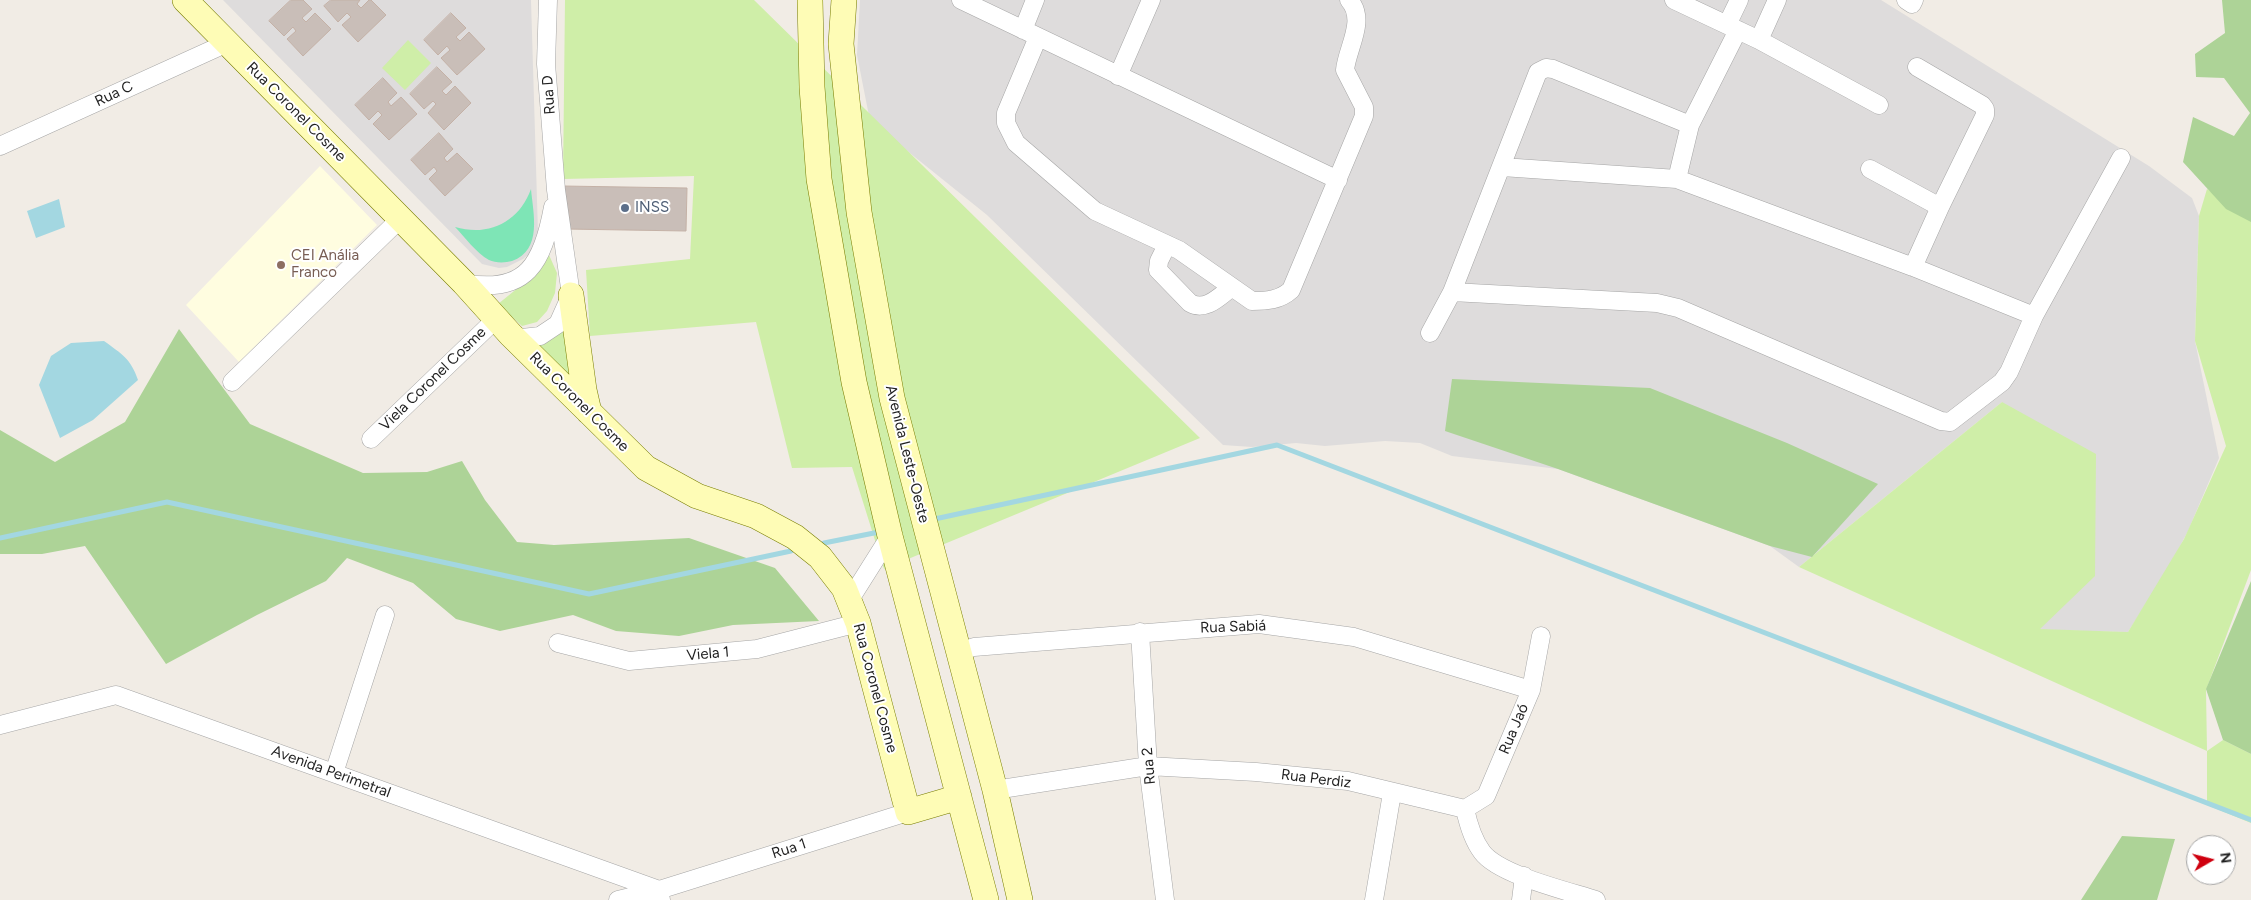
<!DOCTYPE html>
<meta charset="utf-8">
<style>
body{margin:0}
#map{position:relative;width:2251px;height:900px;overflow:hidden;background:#f1ece5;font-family:Figtree,sans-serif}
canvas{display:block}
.north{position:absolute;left:2186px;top:835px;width:50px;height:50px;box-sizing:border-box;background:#fff;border:1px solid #a5a5a5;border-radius:50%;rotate:82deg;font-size:14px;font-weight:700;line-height:20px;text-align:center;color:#1f1f1f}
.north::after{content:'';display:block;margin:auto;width:18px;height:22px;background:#cf000f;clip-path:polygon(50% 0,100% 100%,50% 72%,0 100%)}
</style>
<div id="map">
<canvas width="2251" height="900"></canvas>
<div class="north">N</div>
</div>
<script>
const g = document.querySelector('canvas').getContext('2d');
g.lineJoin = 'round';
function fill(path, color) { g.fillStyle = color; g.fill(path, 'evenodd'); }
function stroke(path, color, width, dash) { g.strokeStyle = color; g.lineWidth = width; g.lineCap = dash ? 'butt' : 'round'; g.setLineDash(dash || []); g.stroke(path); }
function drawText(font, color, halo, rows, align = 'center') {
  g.font = font + ' Figtree,sans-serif'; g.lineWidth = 4; g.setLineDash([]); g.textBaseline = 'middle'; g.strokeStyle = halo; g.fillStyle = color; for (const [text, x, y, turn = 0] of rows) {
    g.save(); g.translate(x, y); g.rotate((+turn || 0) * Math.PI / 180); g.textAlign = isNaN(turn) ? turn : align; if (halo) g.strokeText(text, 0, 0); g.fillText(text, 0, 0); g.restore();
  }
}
fill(new Path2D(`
 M 223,0 L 531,0 L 538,233 L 531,252 L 523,259 L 507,267 L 499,268 L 482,264 Z
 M 860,0 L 1881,0 L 2149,166 L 2192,198 L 2199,216 L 2195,341 L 2219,458 L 2188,531 L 2167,571 L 2128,632 L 2040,630 L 2002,402 L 1799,567 L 1770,546 L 1558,469 L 1452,456 L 1420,443 L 1385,441 L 1325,446 L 1296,443 L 1252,447 L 1223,445 L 987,215 L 870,121 L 857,55 Z`), '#dedcdc');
fill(new Path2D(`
 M 320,166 L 377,225 L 239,362 L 186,305 Z`), '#fffde0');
fill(new Path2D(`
 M 565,0 L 754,0 L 1200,438 L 884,569 L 852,467 L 792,468 L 756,322 L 590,336 L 586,270 L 690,259 L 694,176 L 563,179 Z
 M 408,40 L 431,63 L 405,90 L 382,68 Z
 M 2207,189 L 2251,218 L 2251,570 L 2206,690 L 2207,751 L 2223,740 L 2251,754 L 2251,823 L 2207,805 L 2207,751 L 1799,567 L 2002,402 L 2096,454 L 2095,576 L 2040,629 L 2128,632 L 2184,539 L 2226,446 L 2195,341 L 2199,216 Z
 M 549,255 L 557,273 L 555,293 L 547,311 L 537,322 L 522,326 L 498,304 L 524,283 Z
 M 563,324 L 579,397 L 528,345 Z`), '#cfeea8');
fill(new Path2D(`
 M 2222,0 L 2251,0 L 2251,222 L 2226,209 L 2183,162 L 2193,117 L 2234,136 L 2250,113 L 2224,78 L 2196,77 L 2195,54 L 2225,33 Z
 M 179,329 L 250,424 L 363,473 L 427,472 L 462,461 L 485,500 L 517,542 L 554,545 L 689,538 L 775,568 L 819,621 L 733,625 L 679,636 L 616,631 L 573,615 L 500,631 L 456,619 L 413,583 L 347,558 L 326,581 L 257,615 L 166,664 L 85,546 L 42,554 L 0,554 L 0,430 L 55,462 L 125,422 Z
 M 1452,379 L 1650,388 L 1787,443 L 1878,484 L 1812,557 L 1770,546 L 1558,469 L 1445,431 Z
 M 2251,581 L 2251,754 L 2223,740 L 2206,689 Z
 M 2122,836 L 2175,839 L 2157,900 L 2081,900 Z`), '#add397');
fill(new Path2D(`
 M 531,189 C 533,213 543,250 512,261 C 505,263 495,263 489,260 C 476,253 465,237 455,227 C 489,237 519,222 531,189 Z`), '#7ee5b6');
fill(new Path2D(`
 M 59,199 L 65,227 L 36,238 L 27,211 Z
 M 104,341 C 122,354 131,359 138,380 L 93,420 L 60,438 L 39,385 L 51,356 L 71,343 Z`), '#a3d7e1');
stroke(new Path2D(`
 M 930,520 L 1277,445 L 2251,820
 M 0,538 L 167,502 L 589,594 L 791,551
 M 824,543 L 879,532`), '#a3d7e1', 5);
const building = new Path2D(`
 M 291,0 L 303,0 L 312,9 L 302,18 L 306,22 L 315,13 L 331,29 L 303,56 L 287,39 L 296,31 L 293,27 L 284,36 L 269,21 Z
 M 331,0 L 360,0 L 357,4 L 361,8 L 369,0 L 371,0 L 386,15 L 358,42 L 342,25 L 351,17 L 347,13 L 338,22 L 324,6 Z
 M 451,13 L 466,28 L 456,37 L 460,41 L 469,32 L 485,49 L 457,75 L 441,58 L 450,50 L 447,46 L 438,55 L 424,40 Z
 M 437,67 L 452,82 L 442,91 L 446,95 L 455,86 L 471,103 L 444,130 L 428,113 L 436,104 L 433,101 L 424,109 L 410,94 Z
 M 383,78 L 397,93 L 388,102 L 391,106 L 401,97 L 417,114 L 389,140 L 373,124 L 382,115 L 378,111 L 369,120 L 355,105 Z
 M 439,133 L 453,149 L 444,158 L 447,162 L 457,153 L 473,169 L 445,196 L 429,179 L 437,171 L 434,167 L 425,175 L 411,160 Z
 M 562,186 L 687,188 L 686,231 L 565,229 Z`);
fill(building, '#c9beb8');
stroke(building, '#c4b1a6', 1);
const street = new Path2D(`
 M 961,0 L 1338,180
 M 1674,0 L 1759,40 L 1879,105
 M 1906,0 L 1912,4 L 1914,0
 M 1727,25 L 1739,0
 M 1023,30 L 1035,0
 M 1038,37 L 1006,113 L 1006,123 L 1016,143 L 1095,211 L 1179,250 L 1252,301 C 1267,301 1280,300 1291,290 L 1364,116 L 1364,107 L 1345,70 C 1347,48 1367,20 1349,0
 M 1759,40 L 1777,0
 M 1118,76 L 1151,0
 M 0,146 L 227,43
 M 1502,167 L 1677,179 L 1690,125 L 1738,30
 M 1870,169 L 1940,207
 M 1677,179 L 1913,267 L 2034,316 L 2121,158
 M 1167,245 L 1159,261 L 1158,270 L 1190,303 C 1206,312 1220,296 1232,287
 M 1913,267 L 1940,207 L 1985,115 L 1985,109 L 1982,105 L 1917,67
 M 464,283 C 527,295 543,262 553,207
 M 1452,292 L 1657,303 L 1678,308 L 1941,421 L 1950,422 L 2002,382 L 2009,372 L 2034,316
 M 1430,333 L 1452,292 L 1538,72 L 1546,68 L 1553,69 L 1690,125
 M 511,335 L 522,338 L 540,336 L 558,324 L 571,295 L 556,190 L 549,101 L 546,64 L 548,0
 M 232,382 L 400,219
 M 371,439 L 496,319
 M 849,601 L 890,536
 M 1140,632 L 1148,766 L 1165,900
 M 558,643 L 629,661 L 757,649 L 858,623
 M 958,652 L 974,647 L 1259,624 L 1354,637 L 1531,690
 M 0,725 L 116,695 L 659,890 L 661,900
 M 334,773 L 385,615
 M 995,790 L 1148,766 L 1256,772 L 1348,781 L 1465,809
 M 1465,809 L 1486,796 L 1531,690 L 1541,636
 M 1465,809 C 1468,823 1473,840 1482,852 C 1499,875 1568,891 1596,900
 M 618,900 L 659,890 L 908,812
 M 1374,900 L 1392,793
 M 1521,900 L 1524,876`);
const secondary = new Path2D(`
 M 185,0 L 464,283 L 511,335 L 646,468 L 697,496 L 756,516 L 795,537 L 820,557 L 844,588 L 858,623 L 908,812 L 959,797
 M 810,0 L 812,87 L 819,179 L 854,382 L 890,536 L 986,900
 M 844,0 L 841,44 L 859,212 L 892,398 L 995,790 L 1020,900
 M 571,295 L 584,390 L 589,412`);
stroke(street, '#a6a6a6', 19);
stroke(secondary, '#787d00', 26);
stroke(street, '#fff', 18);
stroke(secondary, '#fefcb6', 25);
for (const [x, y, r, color] of [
 [625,208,5,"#5c6f8a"],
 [281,265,5,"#8d6e63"]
]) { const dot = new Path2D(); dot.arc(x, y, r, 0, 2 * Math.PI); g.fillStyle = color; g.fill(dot); stroke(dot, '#fff', 2); }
drawText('15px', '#1f1f1f', '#fff', [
 ["Rua C",114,94,-25],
 ["Rua D",549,95,-94],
 ["Rua Coronel Cosme",296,112,45],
 ["Viela Coronel Cosme",433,379,-44],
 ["Rua Coronel Cosme",579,402,45],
 ["Avenida Leste-Oeste",907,454,76],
 ["Rua Sabiá",1233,627,-2],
 ["Viela 1",708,654,-5],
 ["Rua Coronel Cosme",875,688,75],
 ["Rua Jaó",1514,729,-67],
 ["Rua 2",1149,766,-95],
 ["Avenida Perimetral",331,772,20],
 ["Rua Perdiz",1316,779,7],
 ["Rua 1",789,849,-18]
]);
drawText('15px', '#4e5e75', '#fff', [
 ["INSS",635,208]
], 'left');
drawText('15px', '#785e54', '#fff', [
 ["CEI Anália",291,256],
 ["Franco",291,273]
], 'left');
</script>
